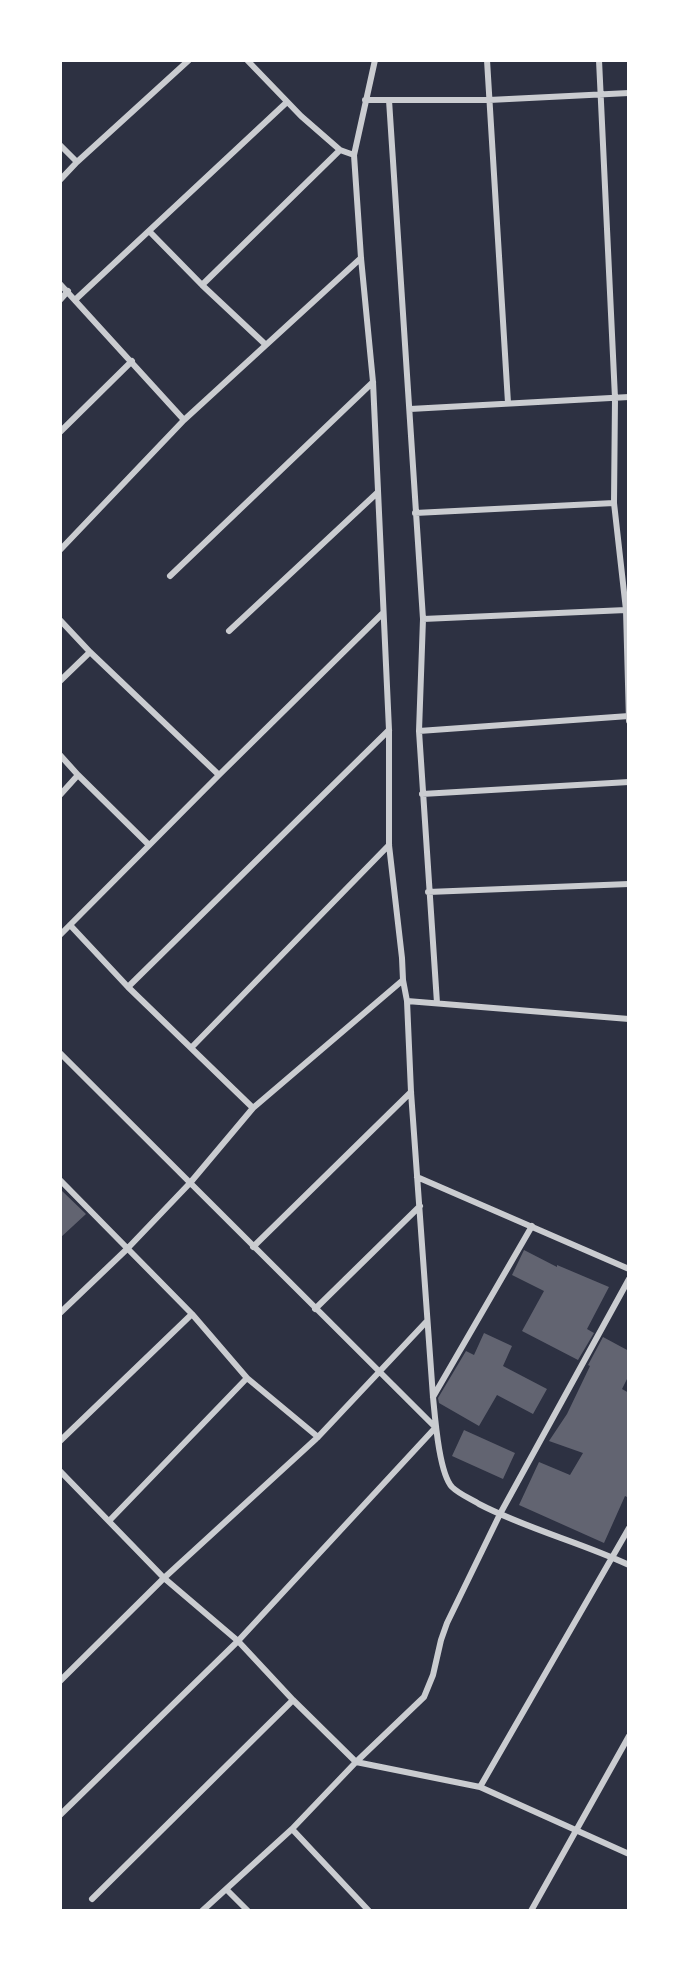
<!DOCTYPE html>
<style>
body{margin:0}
#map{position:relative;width:689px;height:1971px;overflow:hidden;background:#2d3142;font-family:Spectral,serif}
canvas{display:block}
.frame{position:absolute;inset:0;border:62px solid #fff;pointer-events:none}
</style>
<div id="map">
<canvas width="689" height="1971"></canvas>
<div class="frame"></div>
</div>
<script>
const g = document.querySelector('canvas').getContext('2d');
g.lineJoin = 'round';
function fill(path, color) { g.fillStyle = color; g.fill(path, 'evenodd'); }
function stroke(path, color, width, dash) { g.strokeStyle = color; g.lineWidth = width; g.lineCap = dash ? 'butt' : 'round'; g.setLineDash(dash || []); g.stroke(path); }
fill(new Path2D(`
 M 60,1189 L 86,1214 L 60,1238 Z
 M 524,1250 L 557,1267 L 557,1265 L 609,1287 L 587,1329 L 594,1333 L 578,1360 L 522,1331 L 544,1291 L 512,1275 Z
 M 484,1333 L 512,1346 L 503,1366 L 547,1389 L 533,1414 L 497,1395 L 479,1426 L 439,1403 L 438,1398 L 466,1351 L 474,1355 Z
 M 603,1337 L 629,1351 L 629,1375 L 622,1389 L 629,1393 L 629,1498 L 625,1496 L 604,1543 L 519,1505 L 539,1462 L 570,1475 L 583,1453 L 549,1441 L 567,1414 L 590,1366 L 588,1365 Z
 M 464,1430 L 515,1453 L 503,1479 L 452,1456 Z`), '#626471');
stroke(new Path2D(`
 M 247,60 L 301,116 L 340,150 L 354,155
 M 487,60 L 508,403
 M 599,60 L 615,398 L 614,503 L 626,610 L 629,721
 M 365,100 L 489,100 L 629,93
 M 389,100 L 423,619 L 419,731 L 437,1003
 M 60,145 L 77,162
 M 60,180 L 77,162 L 189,60
 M 149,231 L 202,285 L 266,345
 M 60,284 L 184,420
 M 202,285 L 340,150
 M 76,299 L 287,102
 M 60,300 L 68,291
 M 410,409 L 629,397
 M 60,432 L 132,361
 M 415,513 L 614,503
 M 60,550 L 184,420 L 361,258
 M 170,576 L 373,382
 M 423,619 L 626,610
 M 60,620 L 90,652 L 219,775
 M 229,631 L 377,493
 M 60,681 L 90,652
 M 419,731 L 629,716
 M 60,755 L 78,775 L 60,795
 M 78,775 L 149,845
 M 422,794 L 629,782
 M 428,892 L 629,884
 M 70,925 L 128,987 L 253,1108
 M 60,935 L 219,775 L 383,613
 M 403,980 L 407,1001 L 629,1019
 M 128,987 L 389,730
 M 407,1001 L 411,1092 L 433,1397 C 435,1417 439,1473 452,1487 C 459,1494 471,1499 479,1504 C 527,1529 580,1542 629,1565
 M 191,1048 L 389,845
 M 60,1053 L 435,1427
 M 417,1177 L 629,1269
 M 60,1180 L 192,1314 L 247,1378 L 318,1437
 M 253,1247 L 411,1092
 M 315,1309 L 420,1206
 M 60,1313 L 127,1249 L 190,1183 L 253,1108 L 403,980 L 402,958 L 389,845 L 389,730 L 373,382 L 361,258 L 354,155 L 375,60
 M 433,1397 L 532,1226
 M 60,1441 L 192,1314
 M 60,1471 L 164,1578 L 238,1641 L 293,1700 L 356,1762 L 480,1787 L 629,1854
 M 110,1520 L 247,1378
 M 60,1681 L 164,1578 L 318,1437 L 427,1321
 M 480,1787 L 629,1528
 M 60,1815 L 238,1641 L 436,1427
 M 292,1829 L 369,1911
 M 227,1890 L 248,1911
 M 92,1899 L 293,1700
 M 202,1911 L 292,1829 L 356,1762 L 424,1697 L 433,1675 L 441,1640 L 447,1623 L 500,1514 L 629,1279
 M 531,1911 L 629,1736`), '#caccd0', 6);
</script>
